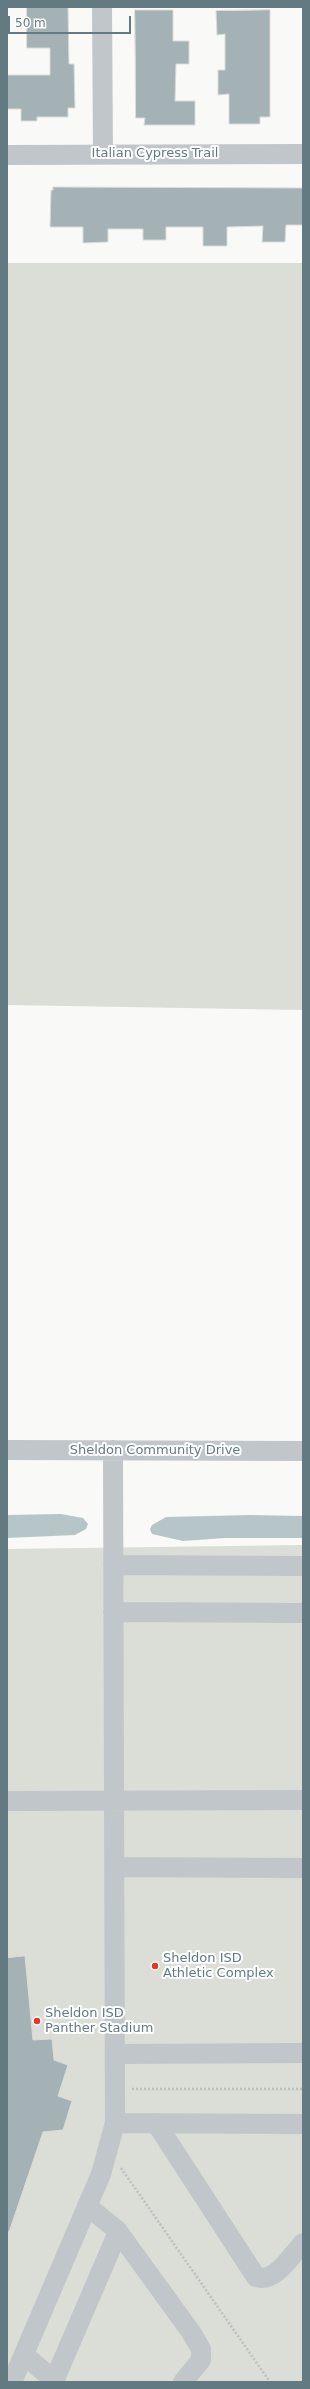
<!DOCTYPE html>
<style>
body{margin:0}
#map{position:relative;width:310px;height:2389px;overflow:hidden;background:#f9f9f7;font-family:"DejaVu Sans",sans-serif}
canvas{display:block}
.frame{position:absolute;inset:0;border:8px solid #647a82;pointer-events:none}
.scale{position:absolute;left:8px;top:16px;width:123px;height:18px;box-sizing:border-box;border:2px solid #647a82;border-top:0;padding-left:5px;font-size:12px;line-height:14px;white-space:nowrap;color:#647a82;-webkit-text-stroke:3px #fff;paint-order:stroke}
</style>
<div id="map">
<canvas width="310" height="2389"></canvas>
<div class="frame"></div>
<div class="scale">50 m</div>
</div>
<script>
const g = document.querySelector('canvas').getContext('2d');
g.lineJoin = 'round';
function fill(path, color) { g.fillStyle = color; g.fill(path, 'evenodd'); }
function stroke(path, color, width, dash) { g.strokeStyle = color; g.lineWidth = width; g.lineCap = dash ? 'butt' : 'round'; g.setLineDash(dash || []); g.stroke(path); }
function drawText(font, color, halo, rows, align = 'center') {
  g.font = font + ' "DejaVu Sans",sans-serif'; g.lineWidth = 4; g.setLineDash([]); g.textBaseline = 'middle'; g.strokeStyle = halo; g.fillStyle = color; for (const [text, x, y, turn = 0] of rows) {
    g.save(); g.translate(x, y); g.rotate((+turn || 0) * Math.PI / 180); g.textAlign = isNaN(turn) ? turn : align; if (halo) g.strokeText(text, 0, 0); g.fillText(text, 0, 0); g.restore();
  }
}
fill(new Path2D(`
 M 7,263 L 303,263 L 303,1010 L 7,1005 Z
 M 303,1545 L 303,2382 L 7,2382 L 7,1549 Z`), '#daded6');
fill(new Path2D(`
 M 61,1514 L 83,1518 L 88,1524 L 86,1529 L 75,1535 L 7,1538 L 7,1515 Z
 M 250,1515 L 303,1516 L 303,1538 L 225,1538 L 183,1541 L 152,1534 L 150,1529 L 152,1525 L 166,1517 Z`), '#b6c6c8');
const building = new Path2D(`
 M 27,7 L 68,7 L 69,64 L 74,64 L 75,108 L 68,108 L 68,117 L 37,117 L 37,121 L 21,121 L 21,109 L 7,109 L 7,75 L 50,75 L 50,48 L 27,48 Z
 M 135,10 L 173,10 L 173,41 L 189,41 L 189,64 L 176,64 L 175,101 L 195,101 L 195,125 L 144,125 L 145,118 L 136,118 Z
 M 270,10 L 270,117 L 260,117 L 260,124 L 229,124 L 229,94 L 218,95 L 218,70 L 225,70 L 225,34 L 217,35 L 216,11 Z
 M 53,187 L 303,188 L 303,225 L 286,225 L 285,242 L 262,242 L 263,226 L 227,227 L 227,246 L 203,246 L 203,227 L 166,227 L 166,240 L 143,240 L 143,229 L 108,229 L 108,242 L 83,243 L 83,227 L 50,227 L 51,190 L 53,190 Z
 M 25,1956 L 33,2040 L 52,2039 L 54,2060 L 68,2065 L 58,2096 L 72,2101 L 63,2130 L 43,2132 L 9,2232 L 7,2231 L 7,1958 Z`);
fill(building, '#a4b1b5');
stroke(building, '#dbdbd9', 1);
stroke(new Path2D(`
 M 132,2089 L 303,2089
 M 121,2168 L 270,2382`), '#babfc1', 2.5, [2, 2]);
stroke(new Path2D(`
 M 102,7 L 103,154
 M 7,155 L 303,154
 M 7,1450 L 303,1451
 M 113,1565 L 303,1566
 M 113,1612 L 303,1613
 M 7,1801 L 303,1800
 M 114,1867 L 303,1868
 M 115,2054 L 303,2053
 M 115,2123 L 303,2124
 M 156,2123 L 256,2277 C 275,2283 291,2256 303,2243
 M 87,2206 L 117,2230 L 191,2332 L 201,2349 L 201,2360 L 183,2382
 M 24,2355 L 56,2382
 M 54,2381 L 118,2232
 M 12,2382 L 101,2174 L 115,2123 L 113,1450`), '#c0c6c9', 20);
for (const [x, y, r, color] of [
 [155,1966,4,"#e63729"],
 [37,2021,4,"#e63729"]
]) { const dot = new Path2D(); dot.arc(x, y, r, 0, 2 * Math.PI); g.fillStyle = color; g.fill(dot); stroke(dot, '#fff', 1.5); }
drawText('13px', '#647a82', '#fff', [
 ["Italian Cypress Trail",155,154],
 ["Sheldon Community Drive",155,1451]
]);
drawText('13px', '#647a82', '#fff', [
 ["Sheldon ISD",163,1959],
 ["Athletic Complex",163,1974],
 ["Sheldon ISD",45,2014],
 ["Panther Stadium",45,2029]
], 'left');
</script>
